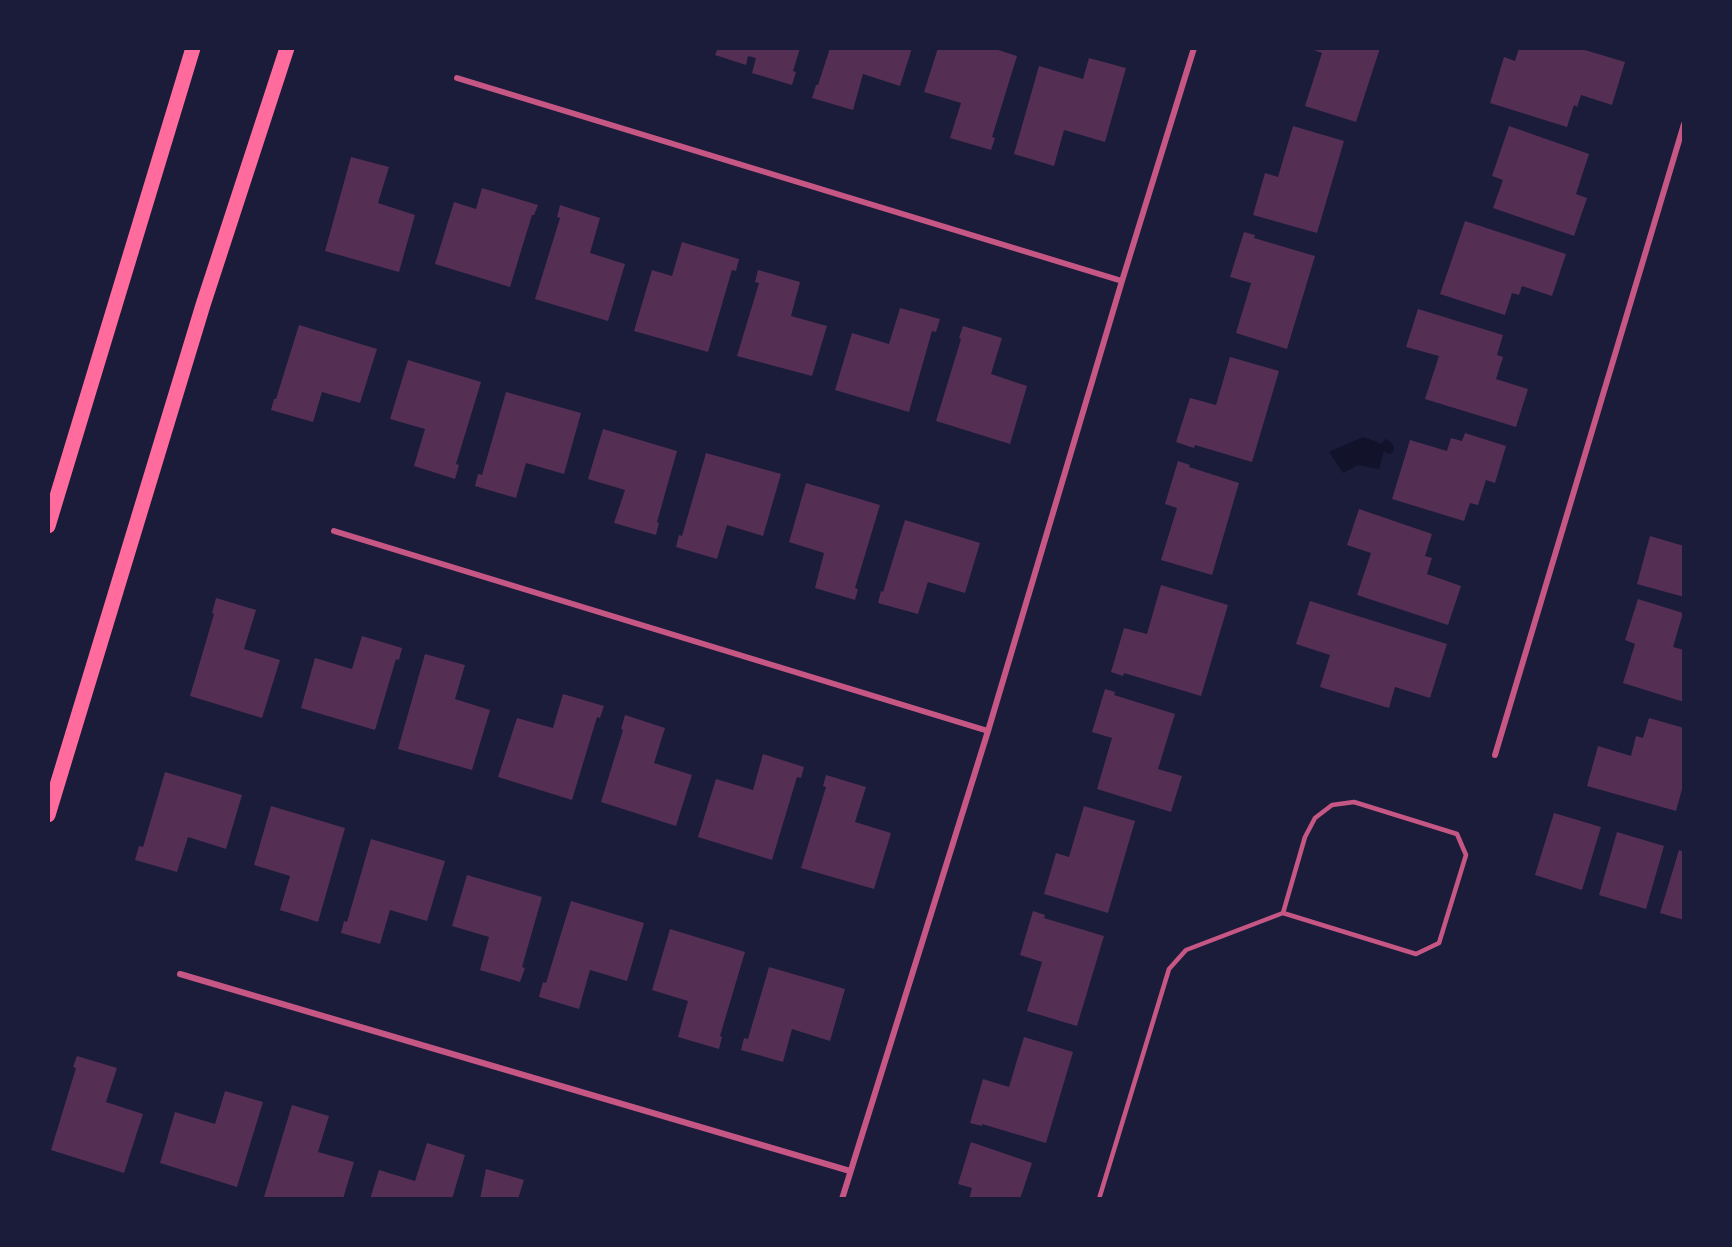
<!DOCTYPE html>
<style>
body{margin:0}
#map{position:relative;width:1732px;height:1247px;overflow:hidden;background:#1b1b3a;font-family:"Alegreya Sans",sans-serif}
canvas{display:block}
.frame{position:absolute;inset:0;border:50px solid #1b1b3a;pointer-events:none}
</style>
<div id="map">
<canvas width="1732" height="1247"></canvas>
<div class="frame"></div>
</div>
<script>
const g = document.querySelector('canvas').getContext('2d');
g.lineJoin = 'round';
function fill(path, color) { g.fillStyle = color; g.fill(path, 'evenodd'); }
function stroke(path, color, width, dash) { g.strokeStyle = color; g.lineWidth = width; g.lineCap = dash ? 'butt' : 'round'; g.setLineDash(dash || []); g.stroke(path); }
fill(new Path2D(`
 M 1363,437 L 1382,444 L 1385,439 L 1391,442 L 1394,448 L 1393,452 L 1389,454 L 1384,451 L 1379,469 L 1358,465 L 1343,473 L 1329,452 Z`), '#12122b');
fill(new Path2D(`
 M 718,48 L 800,48 L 793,71 L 796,72 L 792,85 L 752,73 L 756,58 L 748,56 L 746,65 L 715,55 Z
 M 830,48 L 912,48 L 900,86 L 863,74 L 853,110 L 812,98 L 816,85 L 818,85 Z
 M 938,48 L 992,48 L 1017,56 L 992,137 L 995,138 L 991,150 L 950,138 L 961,103 L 924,92 Z
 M 1380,48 L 1356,122 L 1305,106 L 1322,53 L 1308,48 Z
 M 1519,48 L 1578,48 L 1625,62 L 1612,105 L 1581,95 L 1577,107 L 1574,105 L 1567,127 L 1490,103 L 1504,57 L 1515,61 Z
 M 1089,58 L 1126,68 L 1105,142 L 1064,130 L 1054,166 L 1014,154 L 1039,66 L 1083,79 Z
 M 1293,126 L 1344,141 L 1317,233 L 1253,215 L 1265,173 L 1278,177 Z
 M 1509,126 L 1589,154 L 1576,194 L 1587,198 L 1574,236 L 1493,208 L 1503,180 L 1492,176 Z
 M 351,157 L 389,167 L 378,203 L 415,215 L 399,272 L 325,251 Z
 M 482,188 L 538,205 L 534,215 L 532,215 L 510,287 L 435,264 L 454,202 L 476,209 Z
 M 560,205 L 600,218 L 590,253 L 625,264 L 608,321 L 535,299 L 560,218 L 557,217 Z
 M 1465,221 L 1566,254 L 1552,296 L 1522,286 L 1519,295 L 1512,293 L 1505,315 L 1440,294 Z
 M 1244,232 L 1255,235 L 1254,238 L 1315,256 L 1287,349 L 1236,333 L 1251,283 L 1230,277 Z
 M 682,242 L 739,259 L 736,271 L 732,270 L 708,352 L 634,331 L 652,270 L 672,276 Z
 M 758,270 L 800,282 L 791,316 L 827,326 L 812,376 L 737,356 L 759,283 L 755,282 Z
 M 900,308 L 940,319 L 936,332 L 932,331 L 909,412 L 835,390 L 852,333 L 889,344 Z
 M 1418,309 L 1503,335 L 1497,355 L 1503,357 L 1496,379 L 1528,389 L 1516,427 L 1425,399 L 1439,356 L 1406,347 Z
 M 299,325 L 377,349 L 360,403 L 322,392 L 313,422 L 271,410 L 274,399 L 276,399 Z
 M 963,326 L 1002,338 L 991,374 L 1027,386 L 1010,444 L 936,421 L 961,339 L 959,338 Z
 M 1230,357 L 1279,371 L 1252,462 L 1195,445 L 1194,448 L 1176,442 L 1190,398 L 1216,405 Z
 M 408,360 L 481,382 L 456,464 L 459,465 L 455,479 L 414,466 L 425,429 L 390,419 Z
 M 506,392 L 581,413 L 564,474 L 526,463 L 516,498 L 475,486 L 478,474 L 482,475 Z
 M 603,429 L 677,451 L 657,522 L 659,523 L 656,535 L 614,523 L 625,490 L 588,479 Z
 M 1465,433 L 1506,446 L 1495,483 L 1486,480 L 1478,505 L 1470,503 L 1464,521 L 1392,499 L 1410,440 L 1447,451 L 1451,438 L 1462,441 Z
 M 706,453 L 781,474 L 763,536 L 727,525 L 717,559 L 676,547 L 679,535 L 682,536 Z
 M 1178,461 L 1190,465 L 1189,467 L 1239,483 L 1212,575 L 1161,560 L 1177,508 L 1165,504 Z
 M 806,483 L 880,505 L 855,588 L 858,589 L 855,600 L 815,588 L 824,553 L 789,542 Z
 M 1359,509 L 1432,534 L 1425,556 L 1432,558 L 1427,574 L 1461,586 L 1448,625 L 1357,595 L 1371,553 L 1347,545 Z
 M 905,520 L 980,543 L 965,593 L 928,582 L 918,614 L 878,603 L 881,591 L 883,592 Z
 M 1650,536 L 1684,546 L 1684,597 L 1637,584 Z
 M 1161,585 L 1228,605 L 1201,696 L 1124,673 L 1123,676 L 1111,672 L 1124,628 L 1147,634 Z
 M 216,598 L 256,610 L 244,649 L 280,660 L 262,718 L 190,696 L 214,614 L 212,613 Z
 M 1638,599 L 1683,613 L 1673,647 L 1684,650 L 1684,702 L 1623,683 L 1635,644 L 1625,640 Z
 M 1310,601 L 1447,644 L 1430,698 L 1395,687 L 1389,708 L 1320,687 L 1330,655 L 1296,644 Z
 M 362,636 L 402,648 L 399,660 L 396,659 L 375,730 L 301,708 L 315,658 L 352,669 Z
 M 425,654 L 465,665 L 455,699 L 490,710 L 472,770 L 398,749 Z
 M 1105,689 L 1115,692 L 1114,695 L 1175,714 L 1158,769 L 1182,776 L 1171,812 L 1097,789 L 1112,738 L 1092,732 Z
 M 563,694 L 604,706 L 600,718 L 597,717 L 572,800 L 498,777 L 517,718 L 553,728 Z
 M 625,715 L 665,728 L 654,763 L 692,775 L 676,826 L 601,802 L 623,730 L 621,729 Z
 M 1649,718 L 1684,728 L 1684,782 L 1676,811 L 1587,786 L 1598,746 L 1631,756 L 1636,736 L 1643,738 Z
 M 763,754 L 804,767 L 801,778 L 797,777 L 772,860 L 698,837 L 716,779 L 753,790 Z
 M 165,772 L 242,795 L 226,849 L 188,837 L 177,872 L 135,860 L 139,846 L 143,847 Z
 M 826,775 L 866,787 L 855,822 L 891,833 L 874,889 L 801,868 L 826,787 L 823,786 Z
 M 271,806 L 345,828 L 318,922 L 280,910 L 290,876 L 254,865 Z
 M 1084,806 L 1135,821 L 1108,913 L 1044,894 L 1056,853 L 1069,857 Z
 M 1554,813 L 1601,827 L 1582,890 L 1535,875 Z
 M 1617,832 L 1664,846 L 1646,909 L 1599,895 Z
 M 371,839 L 445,861 L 427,921 L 390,910 L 380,944 L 341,933 L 344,921 L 347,922 Z
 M 1679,850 L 1684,852 L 1684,920 L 1660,913 Z
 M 467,875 L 542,897 L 522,967 L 525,968 L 520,982 L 480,970 L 489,937 L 452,926 Z
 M 571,901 L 644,923 L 627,981 L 590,970 L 579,1009 L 539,997 L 543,982 L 546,983 Z
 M 1033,911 L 1045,915 L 1044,918 L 1104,936 L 1077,1026 L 1027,1011 L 1042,962 L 1020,955 Z
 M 670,929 L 745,952 L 720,1036 L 722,1037 L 719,1049 L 678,1037 L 688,1001 L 652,990 Z
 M 769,967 L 845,989 L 830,1041 L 792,1029 L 783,1062 L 741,1050 L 744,1038 L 748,1039 Z
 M 1024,1037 L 1073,1052 L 1046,1143 L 982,1124 L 982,1126 L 970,1123 L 983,1079 L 1009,1087 Z
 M 77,1056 L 117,1068 L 106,1102 L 143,1114 L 124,1173 L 51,1150 L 76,1068 L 73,1067 Z
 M 225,1091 L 263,1102 L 237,1187 L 160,1163 L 175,1112 L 215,1124 Z
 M 292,1105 L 329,1116 L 318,1152 L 354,1162 L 343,1199 L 264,1197 Z
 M 971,1142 L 1032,1163 L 1020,1199 L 969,1199 L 972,1188 L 958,1184 Z
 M 427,1143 L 465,1155 L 452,1199 L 370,1199 L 379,1170 L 415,1181 Z
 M 486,1169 L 524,1180 L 518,1199 L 480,1199 Z`), '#542f53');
stroke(new Path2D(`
 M 1099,1199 L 1169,969 L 1186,950 L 1283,913 L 1416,954 L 1439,943 L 1466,855 L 1457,834 L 1354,802 L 1332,805 L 1315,818 L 1305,837 L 1283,913`), '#c65784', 4.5);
stroke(new Path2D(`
 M 457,78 L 1122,281
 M 334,531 L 988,731
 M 1495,755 L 1684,124
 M 180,974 L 850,1171
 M 842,1199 L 988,731 L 1122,281 L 1194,48`), '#c65784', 6);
stroke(new Path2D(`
 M 48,526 L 193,48
 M 48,815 L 203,305 L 287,48`), '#ff6b9d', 15);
</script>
